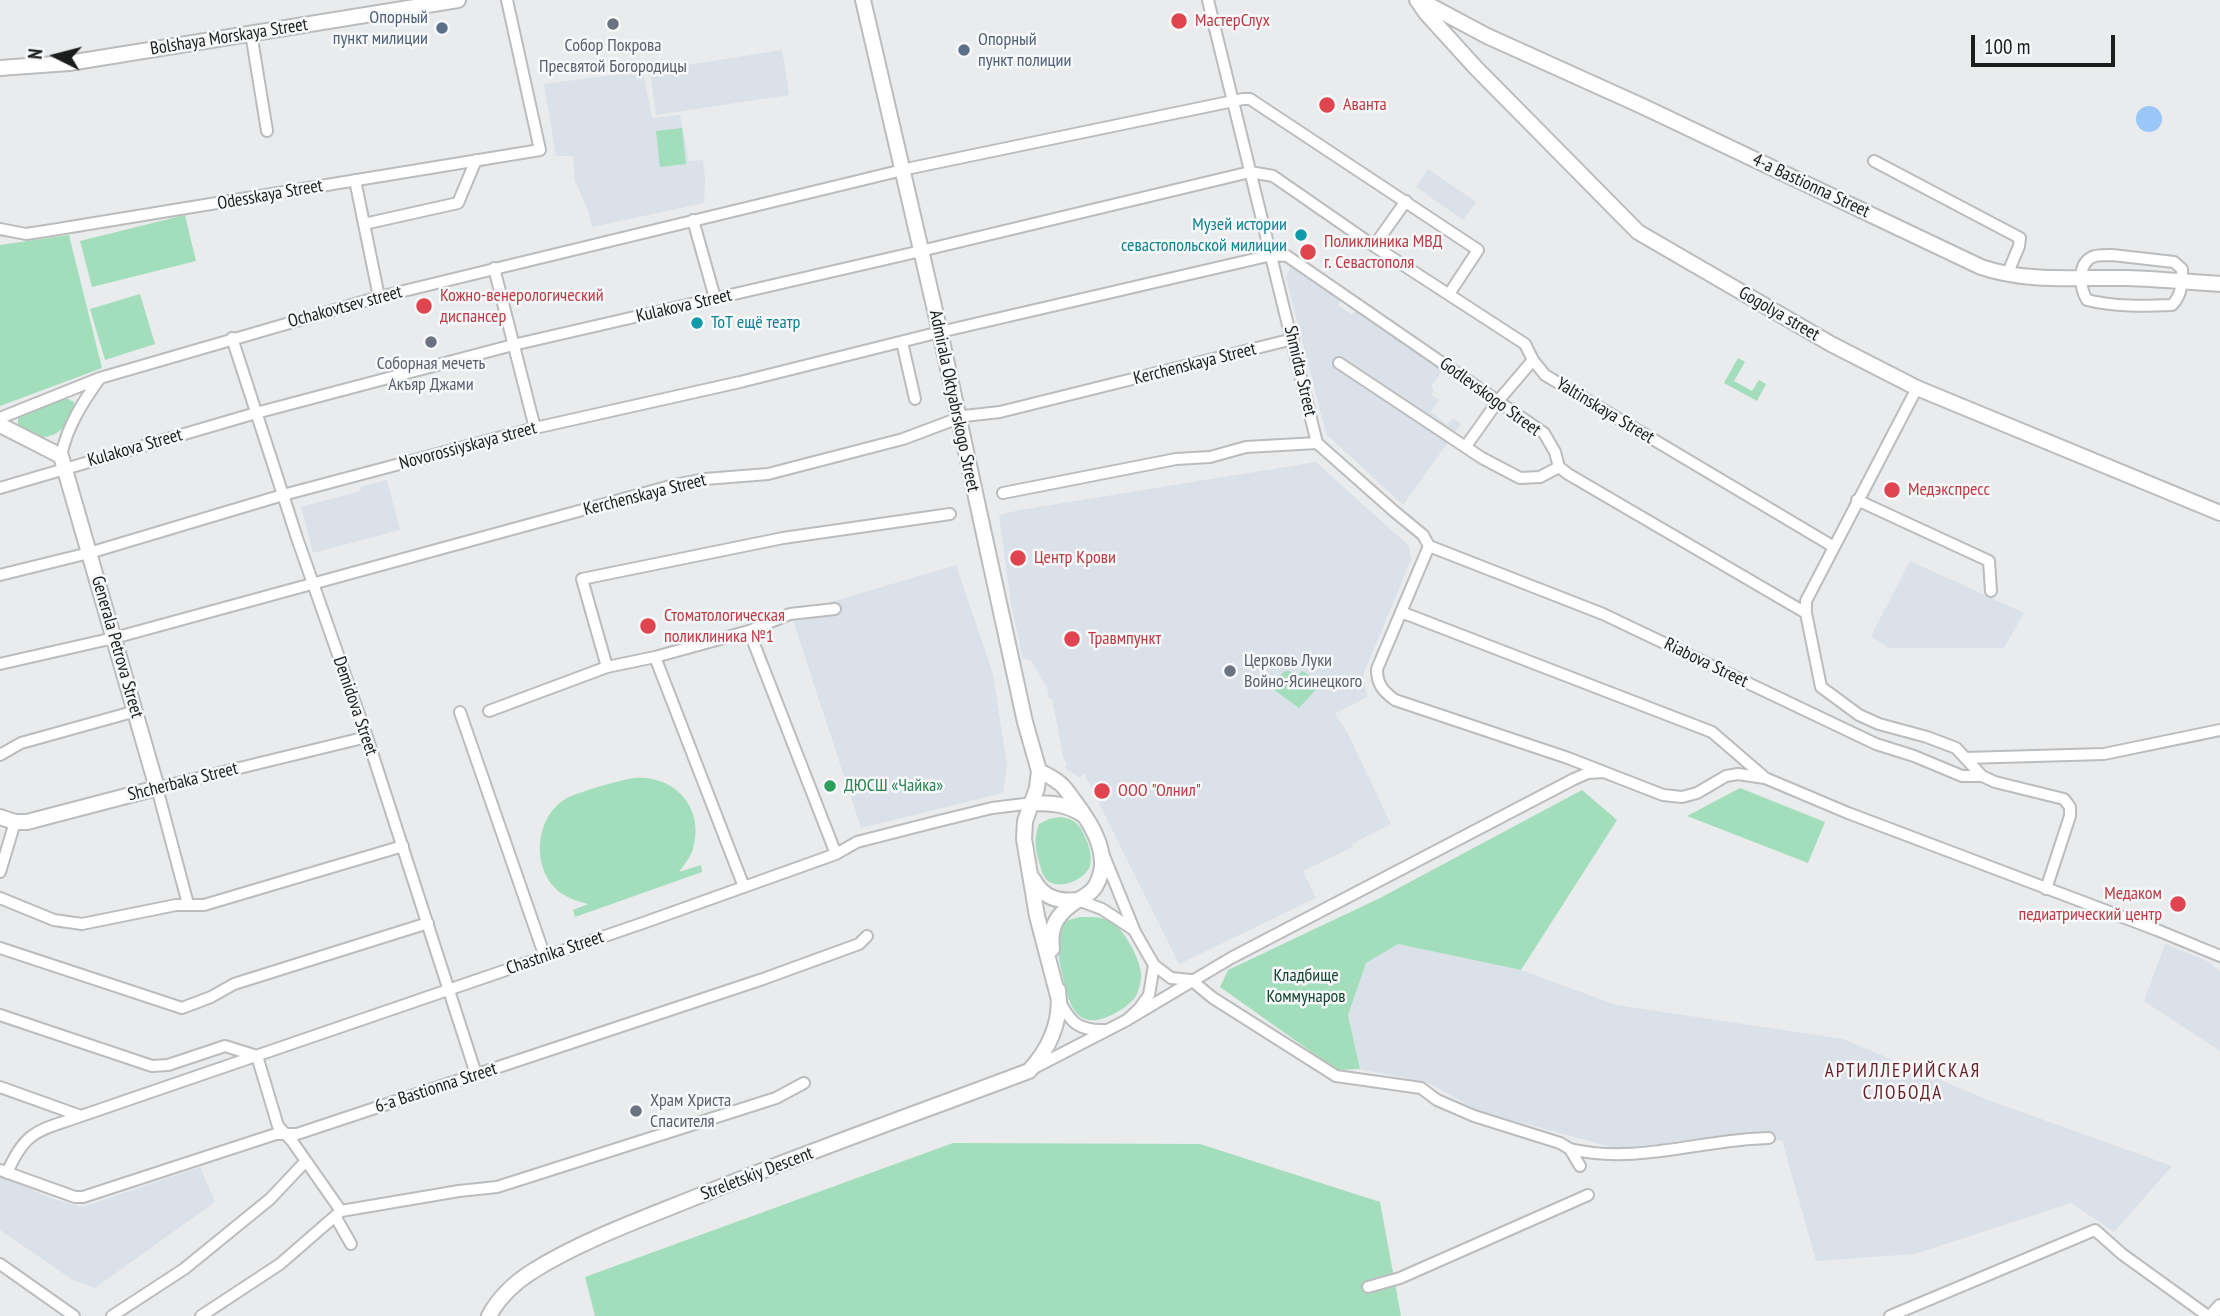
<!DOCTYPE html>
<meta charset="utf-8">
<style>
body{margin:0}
#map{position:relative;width:2220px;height:1316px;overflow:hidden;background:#eaebec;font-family:"PT Sans Narrow",sans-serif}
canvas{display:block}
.north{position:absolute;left:21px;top:21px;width:70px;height:70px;-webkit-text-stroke:5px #f7f8fa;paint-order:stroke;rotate:276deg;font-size:19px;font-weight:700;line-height:28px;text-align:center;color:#1c1d1d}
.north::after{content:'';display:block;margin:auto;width:24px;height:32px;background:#1c1d1d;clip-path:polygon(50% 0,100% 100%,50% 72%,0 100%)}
.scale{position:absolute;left:1971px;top:35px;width:144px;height:32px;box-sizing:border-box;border:4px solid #1c1d1d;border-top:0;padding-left:9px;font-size:21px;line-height:24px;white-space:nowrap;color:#1c1d1d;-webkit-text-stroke:5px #f7f8fa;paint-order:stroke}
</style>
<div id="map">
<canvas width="2220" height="1316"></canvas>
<div class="north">N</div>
<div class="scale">100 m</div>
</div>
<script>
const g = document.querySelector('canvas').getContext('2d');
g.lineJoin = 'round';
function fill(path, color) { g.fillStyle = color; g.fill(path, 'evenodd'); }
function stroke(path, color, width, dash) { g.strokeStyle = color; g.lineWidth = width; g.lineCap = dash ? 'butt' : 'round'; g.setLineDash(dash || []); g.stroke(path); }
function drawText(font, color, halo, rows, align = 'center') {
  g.font = font + ' "PT Sans Narrow",sans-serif'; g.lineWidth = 5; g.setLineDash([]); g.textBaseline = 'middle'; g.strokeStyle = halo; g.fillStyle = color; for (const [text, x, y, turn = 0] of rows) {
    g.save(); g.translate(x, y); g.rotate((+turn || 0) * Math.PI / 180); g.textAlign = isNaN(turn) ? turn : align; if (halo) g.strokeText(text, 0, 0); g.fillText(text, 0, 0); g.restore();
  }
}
fill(new Path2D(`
 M 782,50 L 789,95 L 656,115 L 650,71 Z
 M 643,71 L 652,118 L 680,115 L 689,161 L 703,160 L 705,179 L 704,203 L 592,227 L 588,210 L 575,181 L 573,156 L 556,156 L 544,84 Z
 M 1428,169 L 1476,202 L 1463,220 L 1416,187 Z
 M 1291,266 L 1340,301 L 1338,305 L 1352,315 L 1357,310 L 1443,370 L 1431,387 L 1434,390 L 1431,395 L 1439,400 L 1431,412 L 1447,425 L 1453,418 L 1461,424 L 1403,505 L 1326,434 L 1286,277 Z
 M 1316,462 L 1409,546 L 1411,560 L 1363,675 L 1367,697 L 1335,713 L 1347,732 L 1391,824 L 1352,844 L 1353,847 L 1303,871 L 1316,898 L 1179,964 L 1084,773 L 1080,778 L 1065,768 L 1067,764 L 1064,760 L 1052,699 L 1049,699 L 1047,688 L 1031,660 L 1023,659 L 1011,603 L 999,515 L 1020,510 Z
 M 387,480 L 400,530 L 313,553 L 301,507 L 361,491 L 360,487 Z
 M 1910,561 L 2024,613 L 2004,648 L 1889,648 L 1871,636 Z
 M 956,565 L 993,674 L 1007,765 L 1003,793 L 861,828 L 791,614 Z
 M 1398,944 L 1521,970 L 1616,1005 L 1843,1039 L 1988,1100 L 2172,1166 L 2114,1232 L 2071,1203 L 1915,1254 L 1816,1261 L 1782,1140 L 1619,1159 L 1613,1158 L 1611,1147 L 1479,1111 L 1429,1083 L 1360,1069 L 1348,1015 L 1366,962 Z
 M 2165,944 L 2207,961 L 2220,971 L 2220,1051 L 2144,1001 Z
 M 200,1167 L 215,1202 L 95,1288 L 73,1280 L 0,1230 L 0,1175 L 50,1198 L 83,1207 Z`), '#dae1e8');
fill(new Path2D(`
 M 682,128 L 686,164 L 660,167 L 656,131 Z
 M 185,215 L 196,261 L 92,287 L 80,241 Z
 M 69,235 L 102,368 L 0,406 L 0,245 Z
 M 140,294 L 155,344 L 105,360 L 90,309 Z
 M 1738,358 L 1745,362 L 1734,381 L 1752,391 L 1759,380 L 1766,384 L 1757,401 L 1724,383 Z
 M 66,398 L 74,402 C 76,418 61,435 45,437 C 35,438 26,433 18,429 L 18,417 Z
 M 1285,671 L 1289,671 L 1296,676 L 1303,671 L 1321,684 L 1299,708 L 1269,686 Z
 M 634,778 C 675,775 705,808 693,849 C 690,858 684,865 679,872 L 701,865 L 702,872 L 575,917 L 573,910 L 588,904 C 576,901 564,897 555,888 C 531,864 536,815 567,798 C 579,792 620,780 634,778 Z
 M 1740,788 L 1825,822 L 1808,863 L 1687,816 Z
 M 1582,790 L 1617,820 L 1521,970 L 1398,944 L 1366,963 L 1348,1015 L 1360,1069 L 1337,1070 L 1220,987 L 1228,970 L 1380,898 Z
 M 1060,817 C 1076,819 1080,825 1086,839 C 1090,847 1092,858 1090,866 C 1085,880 1060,890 1048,881 C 1042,876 1041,868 1039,862 C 1035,848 1034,838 1039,824 L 1049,819 Z
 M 1080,917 C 1088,917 1099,916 1107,920 C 1123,926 1139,956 1141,973 C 1142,978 1139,989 1137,994 C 1133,1002 1124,1008 1117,1012 C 1089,1028 1074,1021 1066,990 C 1060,962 1053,949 1065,921 Z
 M 953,1143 L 1200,1144 L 1380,1202 L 1401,1316 L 595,1316 L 585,1277 Z`), '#a2debb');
fill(new Path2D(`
 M2136 119a13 13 0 1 1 26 0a13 13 0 1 1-26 0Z`), '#9ac6f8');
const minor = new Path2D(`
 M 1208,0 L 1317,443 L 1395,512 L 1423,535 L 1429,546
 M 251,33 L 267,131
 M 1874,161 L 2020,238 L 2019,246 L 2007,275
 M 355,180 L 379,297
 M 693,220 L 715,298
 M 364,224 L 458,203 L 476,160
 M 0,229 L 26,234 L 46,231 L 540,150 L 507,0
 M 1374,246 L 1406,201
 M 2112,255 L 2174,262 L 2182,269 C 2182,283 2182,295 2172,305 C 2145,306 2114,307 2087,300 C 2080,288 2076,262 2095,256 C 2100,255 2106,255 2112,255 Z
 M 494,268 L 535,428
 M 232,338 L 297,538 L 367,737 L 476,1074
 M 902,342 L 915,399
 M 1339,363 L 1482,458 L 1520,478 L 1540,477 L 1559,467
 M 1917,388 L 1806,601 L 1806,613 L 1821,687 L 1859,715 L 1879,724 L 1927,737 L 1956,748 L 1982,776 L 1995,782 L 2064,799 L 2070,807 L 2070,816 L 2046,889
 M 0,418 L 100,378 L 379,297 L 911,168 L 1243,99 L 1250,99 L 1478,250 L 1449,294
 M 1466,446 L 1498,401 L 1533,360
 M 61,456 C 67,427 82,403 100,378
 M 0,488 L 256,413 L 513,345 L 908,254 L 1250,172 L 1273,176 L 1374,246 L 1525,344 L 1533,360 L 1545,375 L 1834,547
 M 1003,493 L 1176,459 L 1210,457 L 1246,447 L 1317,443
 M 1857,500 L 1989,561 L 1991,591
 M 1429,546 L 1377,669 C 1377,685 1383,691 1395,700 L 1568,758 L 1663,795 L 1682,797 L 1697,793 L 1726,776 L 1738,774 L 1765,778 L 1848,813 L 2157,930 L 2220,956
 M 1429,546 L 1603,614 L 1876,744 L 1914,756 L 1962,776 L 1982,776
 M 0,575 L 89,553 L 283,495 L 535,428 L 740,382 L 940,332 L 1272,255 L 1287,256 L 1544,433 L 1555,452 L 1559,467 L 1568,474 L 1806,613
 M 1401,612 L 1712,732 L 1763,776
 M 749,631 L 836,854
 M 655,657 L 744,887
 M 0,664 L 114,638 L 674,485 L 705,479 L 768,474 L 903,439 L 964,416 L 1000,412 L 1293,339
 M 607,667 L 582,579 L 783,538 L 950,514
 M 489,711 L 607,667 L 655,657 L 749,631 L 790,614 L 835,609
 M 460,712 L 545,957
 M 0,755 L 21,743 L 136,711
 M 1965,758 L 2104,754 L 2220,730
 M 0,872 L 15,822
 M 0,898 L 54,920 L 82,924 L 176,905 L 204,905 L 403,846
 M 1078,900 L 1102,909 L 1134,930
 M 188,904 L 157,788 L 367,737
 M 0,948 L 182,1008 L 211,997 L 234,984 L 428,923
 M 1154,965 L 1171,978 L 1191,980
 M 1191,980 L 1213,998 L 1336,1076 L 1421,1088 L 1437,1100 L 1474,1116 L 1560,1143 L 1570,1149 L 1580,1166
 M 1059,1000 C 1070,1022 1078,1031 1105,1030
 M 0,1015 L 152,1066 L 168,1065 L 225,1046 L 257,1056 L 278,1126 L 292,1141 L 341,1211
 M 1127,1020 L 1231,958 L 1574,779 L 1588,773 L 1603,772
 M 1034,1068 L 1127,1020 L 1139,1009 L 1149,995 L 1154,965 L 1135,932 L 1104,856
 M 0,1087 L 81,1116
 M 1570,1149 C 1636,1165 1703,1139 1769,1138
 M 0,1170 L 75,1197 L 83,1197 L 276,1134 L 297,1134 L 763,979 L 859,944 L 867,936
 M 7,1173 C 26,1129 39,1131 81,1116 L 643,923 L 836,854 L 857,842 L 935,822 L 992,808 L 1033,803
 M 341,1211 L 459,1191 L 497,1187 L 776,1098 L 804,1083
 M 335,1216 L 351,1244
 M 0,1264 L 74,1316
 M 1368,1287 L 1400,1278 L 1588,1195
 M 112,1316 L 184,1269 L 270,1199 L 305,1162
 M 201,1316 L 280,1264 L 341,1211
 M 1890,1316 L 2095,1230 L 2122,1254 L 2208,1316`);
const tertiary = new Path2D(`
 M 2211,1316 L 2220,1306`);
const secondary = new Path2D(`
 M 863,0 L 940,332 L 1025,722 L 1039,771 L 1037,788 L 1025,821 L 1024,839 L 1037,916 L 1059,1000
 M 1417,0 L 1426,13 L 1476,68 L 1638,232 L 1831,344 L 1917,388 L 2220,513
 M 1424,0 L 1429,5 L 1487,36 L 1642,106 L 1981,267 C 2027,283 2079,277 2127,278 C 2158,279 2189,282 2220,284
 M 0,68 L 69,63 L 458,0
 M 0,425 L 61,456 L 157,788 L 27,822 L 15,822 L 0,817
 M 1039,771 C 1045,774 1052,777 1058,782 C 1065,786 1070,796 1075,802 C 1093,826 1113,858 1095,887 C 1091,893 1084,897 1078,900 C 1058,913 1049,925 1052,949
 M 1033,803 C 1052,803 1066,804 1082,814
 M 1033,879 C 1043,898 1058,902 1078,900
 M 489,1316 C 499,1297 514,1283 533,1271 C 582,1240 647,1217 701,1195 C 810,1151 920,1112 1029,1071 C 1049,1049 1062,1021 1058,990`);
stroke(minor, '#bbbcbd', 14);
stroke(tertiary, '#bbbcbd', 16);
stroke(secondary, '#bbbcbd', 18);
stroke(minor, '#fff', 10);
stroke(tertiary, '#fff', 12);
stroke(secondary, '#fff', 14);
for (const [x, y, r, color] of [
 [1179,21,9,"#e0444e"],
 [613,24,7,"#6b7280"],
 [442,28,7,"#5c6f8a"],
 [964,50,7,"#5c6f8a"],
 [1327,105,9,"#e0444e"],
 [1301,235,7,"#0f9aa8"],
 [1308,252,9,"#e0444e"],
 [424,306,9,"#e0444e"],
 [697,323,7,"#0f9aa8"],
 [431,342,7,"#6b7280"],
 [1892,490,9,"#e0444e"],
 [1018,558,9,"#e0444e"],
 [648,626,9,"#e0444e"],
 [1072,639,9,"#e0444e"],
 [1230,671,7,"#6b7280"],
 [830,786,7,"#2e9e5b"],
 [1102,791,9,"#e0444e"],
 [2178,904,9,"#e0444e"],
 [636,1111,7,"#6b7280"]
]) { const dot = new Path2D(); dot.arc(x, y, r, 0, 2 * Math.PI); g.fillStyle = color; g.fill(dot); stroke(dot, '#f7f8fa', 2.5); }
drawText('18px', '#4e5e75', '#f7f8fa', [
 ["Опорный",428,18],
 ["пункт милиции",428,39],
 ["Опорный",978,40,"left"],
 ["пункт полиции",978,61,"left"]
], 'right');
drawText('18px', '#be3a42', '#f7f8fa', [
 ["МастерСлух",1195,21],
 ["Аванта",1343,105],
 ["Поликлиника МВД",1324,242],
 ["г. Севастополя",1324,263],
 ["Кожно-венерологический",440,296],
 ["диспансер",440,317],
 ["Медэкспресс",1908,490],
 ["Центр Крови",1034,558],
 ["Стоматологическая",664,616],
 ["поликлиника №1",664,637],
 ["Травмпункт",1088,639],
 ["ООО \"Олнил\"",1118,791],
 ["Медаком",2162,894,"right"],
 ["педиатрический центр",2162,915,"right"]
], 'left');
drawText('18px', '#1c1d1d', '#f7f8fa', [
 ["Bolshaya Morskaya Street",229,37,-9],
 ["4-a Bastionna Street",1811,186,25],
 ["Odesskaya Street",270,195,-10],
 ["Kulakova Street",684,306,-13],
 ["Ochakovtsev street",345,307,-15],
 ["Gogolya street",1779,314,30],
 ["Kerchenskaya Street",1195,364,-14],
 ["Shmidta Street",1300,371,77],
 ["Godlevskogo Street",1490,397,36],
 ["Admirala Oktyabrskogo Street",954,401,78],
 ["Yaltinskaya Street",1605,411,31],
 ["Novorossiyskaya street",468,446,-15],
 ["Kulakova Street",135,448,-16],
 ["Kerchenskaya Street",645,495,-14],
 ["Generala Petrova Street",117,647,74],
 ["Riabova Street",1706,663,26],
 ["Demidova Street",355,706,71],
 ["Shcherbaka Street",183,782,-14],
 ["Chastnika Street",555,953,-19],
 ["6-a Bastionna Street",436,1088,-18],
 ["Streletskiy Descent",757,1174,-21]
]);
drawText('18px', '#5b616d', '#f7f8fa', [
 ["Собор Покрова",613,46],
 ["Пресвятой Богородицы",613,67],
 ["Соборная мечеть",431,364],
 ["Акъяр Джами",431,385],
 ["Церковь Луки",1244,661,"left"],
 ["Войно-Ясинецкого",1244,682,"left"],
 ["Храм Христа",650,1101,"left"],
 ["Спасителя",650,1122,"left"]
]);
drawText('18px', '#0d838f', '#f7f8fa', [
 ["Музей истории",1287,225],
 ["севастопольской милиции",1287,246],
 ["ТоТ ещё театр",711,323,"left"]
], 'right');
drawText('18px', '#27864d', '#f7f8fa', [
 ["ДЮСШ «Чайка»",844,786]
], 'left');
drawText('18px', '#13462e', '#f7f8fa', [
 ["Кладбище",1306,976],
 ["Коммунаров",1306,997]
]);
g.letterSpacing = '2px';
drawText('19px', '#692329', '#f7f8fa', [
 ["АРТИЛЛЕРИЙСКАЯ",1903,1072],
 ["СЛОБОДА",1903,1094]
]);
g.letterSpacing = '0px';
</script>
